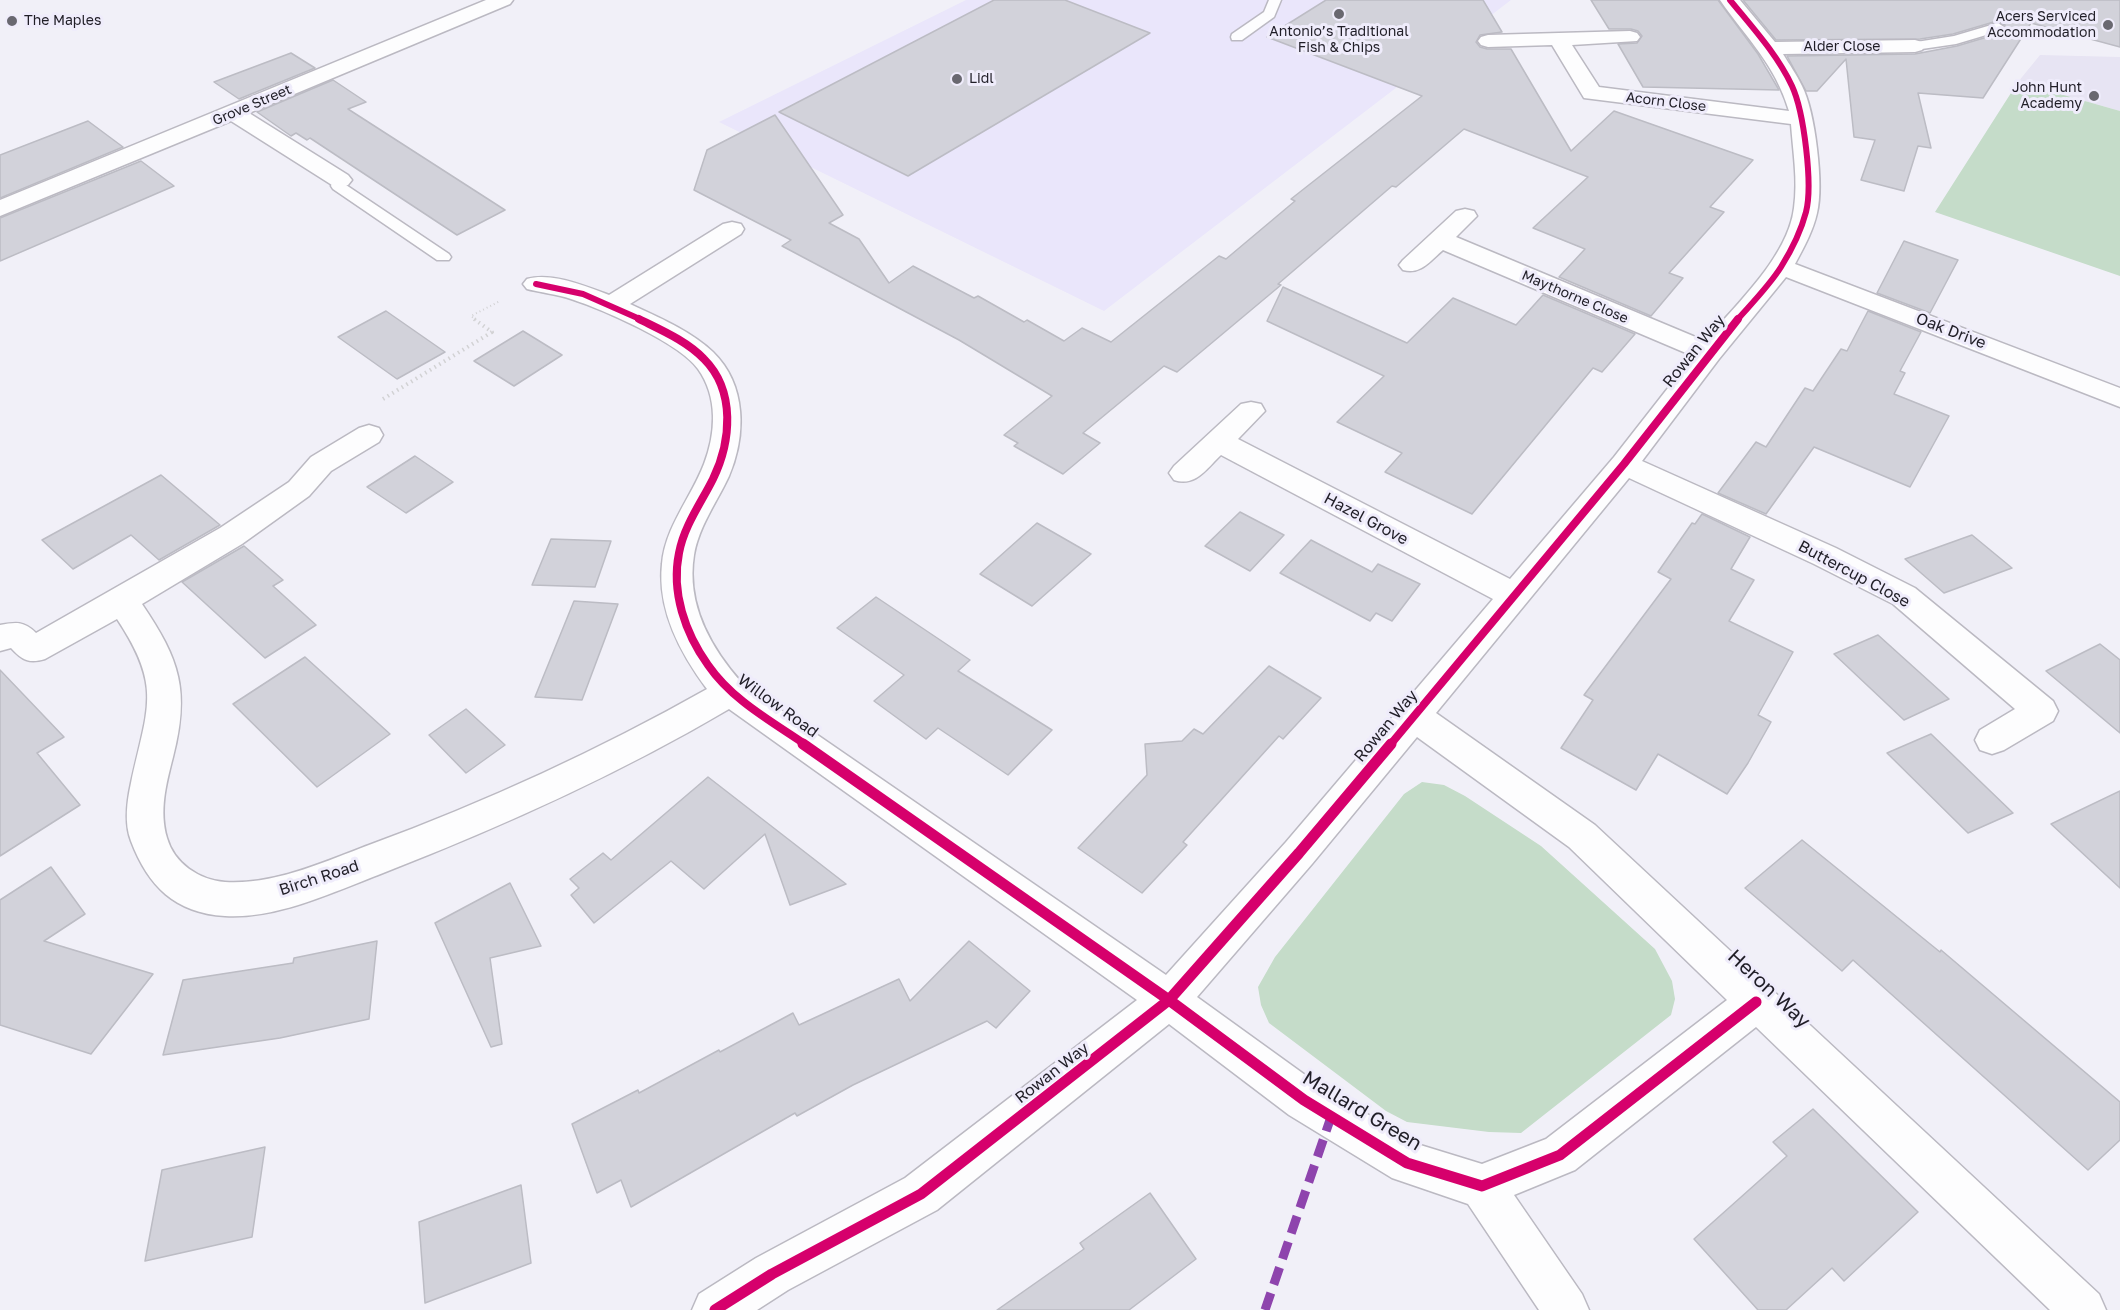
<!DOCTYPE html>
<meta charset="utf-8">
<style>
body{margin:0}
canvas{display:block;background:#f1f0f8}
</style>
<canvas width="2120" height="1310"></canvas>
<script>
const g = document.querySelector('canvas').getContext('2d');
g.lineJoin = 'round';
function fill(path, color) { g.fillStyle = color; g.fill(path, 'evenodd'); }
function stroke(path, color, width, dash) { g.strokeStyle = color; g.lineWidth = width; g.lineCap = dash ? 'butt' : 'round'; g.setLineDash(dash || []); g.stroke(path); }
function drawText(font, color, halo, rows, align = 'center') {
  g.font = font + ' "Golos Text",sans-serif'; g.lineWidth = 6; g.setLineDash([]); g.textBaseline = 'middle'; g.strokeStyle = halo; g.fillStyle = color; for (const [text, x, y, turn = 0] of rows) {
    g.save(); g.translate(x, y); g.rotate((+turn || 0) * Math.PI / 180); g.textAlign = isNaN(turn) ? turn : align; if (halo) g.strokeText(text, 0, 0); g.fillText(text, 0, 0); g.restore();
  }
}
fill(new Path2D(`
 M 966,0 L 1511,0 L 1104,311 L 719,122 Z`), '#eae6fb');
fill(new Path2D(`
 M 2040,55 L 2120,57 L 2120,111 L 2018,82 Z`), '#e7e4f3');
fill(new Path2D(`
 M 2018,82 L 2120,111 L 2120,276 L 1935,212 Z
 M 1422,782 L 1444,785 L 1465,796 L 1541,846 L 1655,949 L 1672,981 L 1675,999 L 1671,1015 L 1521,1133 L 1489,1132 L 1407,1122 L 1386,1111 L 1269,1023 L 1261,1005 L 1258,987 L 1275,957 L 1404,794 Z`), '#c5dcc9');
const building = new Path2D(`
 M 994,0 L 1065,0 L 1150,33 L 908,176 L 779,112 Z
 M 1326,0 L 1483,0 L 1502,32 L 1480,35 L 1476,42 L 1480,47 L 1487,49 L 1511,49 L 1571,151 L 1614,111 L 1753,160 L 1710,207 L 1724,212 L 1669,273 L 1683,278 L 1651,316 L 1559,277 L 1585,249 L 1533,228 L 1588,177 L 1464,129 L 1396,187 L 1392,186 L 1278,284 L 1281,285 L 1177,372 L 1164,366 L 1083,433 L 1100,443 L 1063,474 L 1014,446 L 1018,443 L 1004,435 L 1052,396 L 959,340 L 782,246 L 791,240 L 694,190 L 707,150 L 775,115 L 843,215 L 829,223 L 859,239 L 889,283 L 913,266 L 974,298 L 978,296 L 1024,322 L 1027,320 L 1064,341 L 1082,328 L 1111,342 L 1219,256 L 1226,259 L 1295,201 L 1291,199 L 1422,96 L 1267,37 Z
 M 1591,0 L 1718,0 L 1758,54 L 1779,90 L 1643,87 L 1618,44 L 1637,43 L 1642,36 L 1638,31 L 1631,29 L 1609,29 Z
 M 1743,0 L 2120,0 L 2120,47 L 2031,23 L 1983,98 L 1918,93 L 1931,148 L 1918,146 L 1904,191 L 1861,180 L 1875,140 L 1854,137 L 1846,59 L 1817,91 L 1806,91 L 1787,56 L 1915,54 L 1957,46 L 2004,32 L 2005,25 L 1997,21 L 1953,34 L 1920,39 L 1776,40 Z
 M 291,53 L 315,68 L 239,99 L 214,82 Z
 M 333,80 L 366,102 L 348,109 L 505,210 L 457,235 L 310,138 L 307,140 L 296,133 L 291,136 L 257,112 Z
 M 88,121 L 123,147 L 0,198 L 0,155 Z
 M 141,161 L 174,186 L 0,261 L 0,218 Z
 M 1904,241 L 1958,260 L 1930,313 L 1877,293 Z
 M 1283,287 L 1407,343 L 1453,298 L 1516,325 L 1543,295 L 1635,334 L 1602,372 L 1593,368 L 1472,514 L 1385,472 L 1402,453 L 1337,422 L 1384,376 L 1267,321 Z
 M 386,311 L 445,352 L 397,379 L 338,337 Z
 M 1868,311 L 1921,332 L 1900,371 L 1905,373 L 1894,394 L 1949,416 L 1910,487 L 1814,447 L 1766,514 L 1718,493 L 1756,442 L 1766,447 L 1805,388 L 1813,391 L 1841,349 L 1847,351 Z
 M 523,331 L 562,355 L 514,386 L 474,361 Z
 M 415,456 L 453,482 L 406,513 L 367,487 Z
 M 161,475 L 220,525 L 159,560 L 131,535 L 73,569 L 42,540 Z
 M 1240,512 L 1284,535 L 1250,571 L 1205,546 Z
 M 1702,514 L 1750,537 L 1731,569 L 1754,580 L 1729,621 L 1793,652 L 1758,715 L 1771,722 L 1748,763 L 1727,794 L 1658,754 L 1636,790 L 1561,748 L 1593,700 L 1584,695 L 1671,579 L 1658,572 L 1692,523 L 1695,524 Z
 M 1037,523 L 1091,554 L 1032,606 L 980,574 Z
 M 1972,535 L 2012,568 L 1944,593 L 1905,559 Z
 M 551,539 L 611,541 L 595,587 L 532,585 Z
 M 1311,540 L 1372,572 L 1378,564 L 1420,584 L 1392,621 L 1376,613 L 1370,621 L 1280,573 Z
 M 244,546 L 283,580 L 273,586 L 316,625 L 265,658 L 182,582 Z
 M 876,597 L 970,660 L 958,671 L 1052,730 L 1008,775 L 938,728 L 926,739 L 874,701 L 904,675 L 837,628 Z
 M 574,601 L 618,604 L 582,700 L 535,697 Z
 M 1878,635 L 1949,699 L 1904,720 L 1834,654 Z
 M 2100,644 L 2120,660 L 2120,733 L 2046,671 Z
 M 305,657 L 390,734 L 317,787 L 233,704 Z
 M 1269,666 L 1321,698 L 1283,739 L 1279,736 L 1183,842 L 1187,845 L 1142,893 L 1078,848 L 1147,775 L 1145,744 L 1182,741 L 1194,729 L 1203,734 Z
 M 0,670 L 64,737 L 37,753 L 80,805 L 0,856 Z
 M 466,709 L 505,745 L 466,773 L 429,735 Z
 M 1931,734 L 2013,813 L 1968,833 L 1887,753 Z
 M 708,777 L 846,884 L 790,905 L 765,834 L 704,889 L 671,861 L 594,923 L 571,895 L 579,888 L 570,879 L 603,853 L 611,860 Z
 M 2120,791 L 2120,888 L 2051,824 Z
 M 1802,840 L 1940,952 L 1941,950 L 2120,1102 L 2120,1140 L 2088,1170 L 1853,960 L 1842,971 L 1745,888 Z
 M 51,867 L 85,914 L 44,941 L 153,974 L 91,1054 L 0,1025 L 0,900 Z
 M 510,883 L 541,946 L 490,958 L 502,1044 L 491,1047 L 435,923 Z
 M 377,941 L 369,1019 L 280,1038 L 163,1055 L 183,980 L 293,963 L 294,958 Z
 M 969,941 L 1030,991 L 996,1028 L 987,1021 L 853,1085 L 797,1116 L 795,1113 L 631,1207 L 621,1180 L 597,1193 L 572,1124 L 638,1090 L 639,1093 L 719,1050 L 720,1052 L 793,1013 L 799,1025 L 899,979 L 910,1001 Z
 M 1813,1109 L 1918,1212 L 1844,1281 L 1832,1268 L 1786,1310 L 1758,1310 L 1694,1239 L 1787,1156 L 1773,1142 Z
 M 265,1147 L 252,1237 L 145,1261 L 162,1170 Z
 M 521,1185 L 531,1263 L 425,1303 L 419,1222 Z
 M 1150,1193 L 1196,1259 L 1129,1310 L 997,1310 L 1084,1249 L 1080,1243 Z`);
fill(building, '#d2d2da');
stroke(building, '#bcbcc4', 1.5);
const lane = new Path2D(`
 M 1269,0 L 1281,0 L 1274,17 L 1242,40 L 1232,40 L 1231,37 L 1232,34 L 1264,12 Z
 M 1998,23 L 2004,27 L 2003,30 L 1956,44 L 1915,50 L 1908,46 L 1910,43 L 1954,36 Z
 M 340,176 L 347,180 L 346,185 L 449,254 L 451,257 L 449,260 L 437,260 L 333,189 L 331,186 L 333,180 Z`);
const street = new Path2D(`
 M 486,0 L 513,0 L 510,4 L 249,113 L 348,175 L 352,180 L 348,185 L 340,187 L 332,185 L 231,121 L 0,216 L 0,200 Z
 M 1720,0 L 1740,0 L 1775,42 L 1915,40 L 1922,42 L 1925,46 L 1922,50 L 1915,52 L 1783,54 C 1789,64 1797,75 1802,86 C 1815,111 1824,185 1817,213 C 1813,231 1804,247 1795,264 L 2120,388 L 2120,407 L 1786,277 L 1719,359 L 1642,461 L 1836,548 L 1915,588 L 2053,701 L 2058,711 L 2053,721 L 2004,750 L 1992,754 L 1980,750 L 1975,740 L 1980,730 L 2015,709 L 1893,604 L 1814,564 L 1629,478 L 1436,713 L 1595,825 L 2099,1294 L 2106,1310 L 2050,1310 L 1756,1027 L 1575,1170 L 1514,1195 L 1582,1294 L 1589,1310 L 1539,1310 L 1468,1204 L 1392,1178 L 1289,1115 L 1169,1024 L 937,1210 L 788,1290 L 757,1310 L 692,1310 L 699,1294 L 756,1258 L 905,1178 L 1137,1000 L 729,709 C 617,775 499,828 378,875 C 331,893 277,919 225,916 C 175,913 148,886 131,841 C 124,823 127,801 131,783 C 147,708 163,688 117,619 L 45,659 C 29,664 22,660 11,648 L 0,651 L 0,625 C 16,622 24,621 36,633 L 220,528 L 289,482 L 311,457 L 359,428 L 369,425 L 379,428 L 383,435 L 379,442 L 331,471 L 309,496 L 242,544 L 142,604 C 180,660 190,691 173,757 C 166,784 159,811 167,838 C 174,863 199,880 225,882 C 274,885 324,862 369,845 C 486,802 599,750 707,689 C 680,653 657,610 662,564 C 665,527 691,498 704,464 C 716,433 718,397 698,369 C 680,343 602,309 571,299 C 557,294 542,293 527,289 L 523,284 L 527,279 C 552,272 585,286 609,295 L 723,224 L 732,222 L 741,224 L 744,229 L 741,234 L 630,304 C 658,317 691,331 713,352 C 747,385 746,436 729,476 C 717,502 699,526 694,555 C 686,604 710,647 742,683 L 1166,975 L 1286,842 L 1493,599 L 1221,455 C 1206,469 1196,487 1174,480 L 1169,473 L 1174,466 L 1241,404 L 1251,402 L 1261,404 L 1265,411 L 1238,439 L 1510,579 L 1614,457 L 1693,356 L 1443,250 C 1430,261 1421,275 1403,270 L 1399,265 L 1403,260 L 1456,211 L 1465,209 L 1474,211 L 1477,216 L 1456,237 L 1705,341 C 1736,304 1788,257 1794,208 C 1798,180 1793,152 1791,124 L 1584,98 L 1552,45 L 1488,47 L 1481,45 L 1478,41 L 1481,37 L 1488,35 L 1630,31 L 1637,33 L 1640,37 L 1637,41 L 1572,45 L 1599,87 L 1789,111 C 1775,64 1747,39 1720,0 ZM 1417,737 L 1569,847 L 1727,1000 L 1546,1139 L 1482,1164 L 1417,1144 L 1319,1085 L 1197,997 L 1312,864 Z`);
stroke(lane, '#bbb9c2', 3);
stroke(street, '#bbb9c2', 3);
stroke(new Path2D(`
 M 476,320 L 471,316 L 500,301`), '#d2d2d4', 2, [1, 3]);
stroke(new Path2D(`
 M 383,399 L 492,332 L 474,319`), '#d2d2d4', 4, [1.5, 4]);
fill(lane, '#fdfdfe');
fill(street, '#fdfdfe');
stroke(new Path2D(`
 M 1265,1310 L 1331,1117`), '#8e44ad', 9, [18, 9]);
stroke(new Path2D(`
 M 1730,0 C 1752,27 1777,54 1792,86 C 1804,112 1813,185 1806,212 C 1801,231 1791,251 1781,267 C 1769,286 1752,303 1737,320
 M 536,284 L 583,294 L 642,320`), '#d6006c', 6);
stroke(new Path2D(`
 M 639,319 C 661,330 687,341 704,359 C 736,391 731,442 713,479 C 701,503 684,526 679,553 C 671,592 685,633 708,665 C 732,700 771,721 806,745
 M 1390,745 L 1624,464 L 1738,319`), '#d6006c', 8);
stroke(new Path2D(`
 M 803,744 L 1169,1000 L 1304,1100 L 1407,1163 L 1482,1186 L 1560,1155 L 1756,1002
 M 715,1310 L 772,1274 L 921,1194 L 1169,1000 L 1299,853 L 1391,744`), '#d6006c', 11);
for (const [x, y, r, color] of [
 [1339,14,6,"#696870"],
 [12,21,6,"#696870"],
 [2108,25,6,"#696870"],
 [957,79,6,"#696870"],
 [2094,96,6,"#696870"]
]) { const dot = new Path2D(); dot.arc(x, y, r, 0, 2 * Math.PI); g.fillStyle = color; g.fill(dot); stroke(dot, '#efecfb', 2); }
drawText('14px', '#201e27', '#efecfb', [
 ["Acers Serviced",2096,17],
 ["Accommodation",2096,33],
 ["The Maples",24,21,"left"],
 ["Antonio’s Traditional",1339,32,"center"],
 ["Fish & Chips",1339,48,"center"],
 ["Lidl",969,79,"left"],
 ["John Hunt",2082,88],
 ["Academy",2082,104]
], 'right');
drawText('14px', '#201e27', '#efecfb', [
 ["Alder Close",1842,47],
 ["Acorn Close",1666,102,7],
 ["Grove Street",252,105,-23],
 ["Maythorne Close",1575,297,23]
]);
drawText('16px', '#201e27', '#efecfb', [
 ["Oak Drive",1951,331,21],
 ["Rowan Way",1694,351,-51],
 ["Hazel Grove",1366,519,28],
 ["Buttercup Close",1854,574,28],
 ["Willow Road",778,706,36],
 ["Rowan Way",1386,726,-50],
 ["Birch Road",319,878,-18],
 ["Rowan Way",1052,1073,-38]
]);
drawText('20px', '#201e27', '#efecfb', [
 ["Heron Way",1769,989,43],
 ["Mallard Green",1362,1111,31]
]);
</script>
